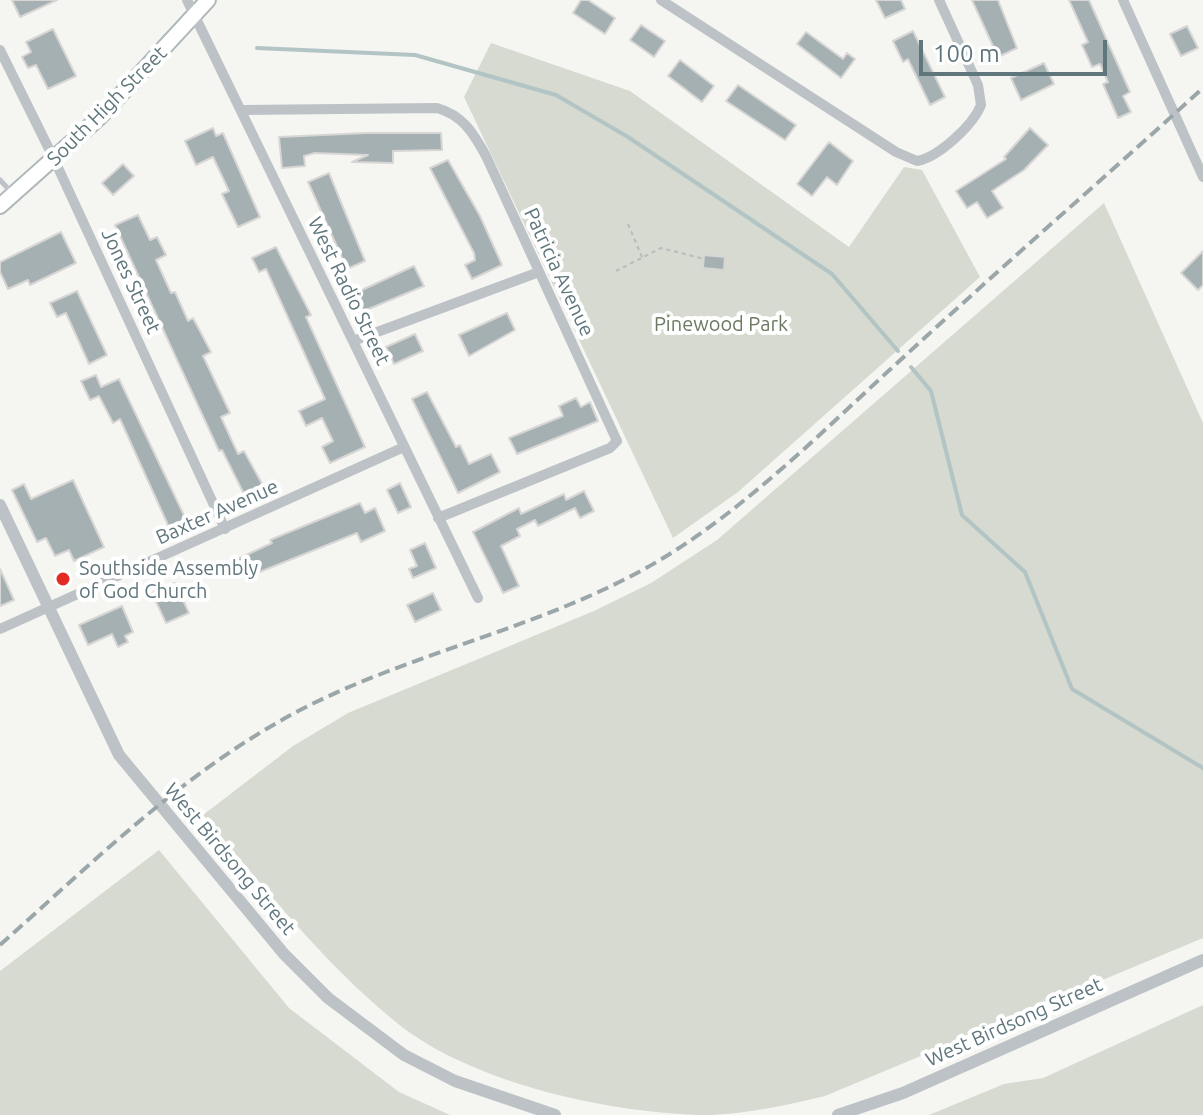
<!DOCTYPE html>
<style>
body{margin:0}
#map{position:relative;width:1203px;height:1115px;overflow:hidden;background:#f5f5f2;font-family:Ubuntu,sans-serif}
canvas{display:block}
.scale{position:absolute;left:919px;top:40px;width:188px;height:36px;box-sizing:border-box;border:4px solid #60767d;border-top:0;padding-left:10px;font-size:24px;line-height:28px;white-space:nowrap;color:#60767d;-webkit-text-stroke:6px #fff;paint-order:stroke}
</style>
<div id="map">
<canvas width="1203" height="1115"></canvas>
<div class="scale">100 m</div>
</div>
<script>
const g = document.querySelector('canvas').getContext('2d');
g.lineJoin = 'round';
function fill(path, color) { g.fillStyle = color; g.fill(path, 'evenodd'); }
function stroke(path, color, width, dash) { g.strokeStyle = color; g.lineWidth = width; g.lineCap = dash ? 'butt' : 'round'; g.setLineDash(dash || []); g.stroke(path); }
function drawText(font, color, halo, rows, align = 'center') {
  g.font = font + ' Ubuntu,sans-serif'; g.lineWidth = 8; g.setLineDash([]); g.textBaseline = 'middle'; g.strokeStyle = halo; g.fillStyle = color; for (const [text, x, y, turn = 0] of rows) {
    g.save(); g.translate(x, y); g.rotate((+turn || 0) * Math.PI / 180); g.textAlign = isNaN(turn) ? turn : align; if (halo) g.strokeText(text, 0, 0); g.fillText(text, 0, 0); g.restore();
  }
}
fill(new Path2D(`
 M 491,43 L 630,91 L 849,247 L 904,167 L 922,170 L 980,277 L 738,492 L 673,538 L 464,97 Z
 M 1104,203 L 1203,423 L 1203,938 L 825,1096 C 788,1105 750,1113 712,1115 C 616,1115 472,1084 397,1023 C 323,963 264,887 203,815 L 293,746 L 348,713 L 594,611 L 651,583 L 717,540 Z
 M 159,850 L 289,1008 L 399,1092 L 450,1115 L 0,1115 L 0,971 Z
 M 1203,1005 L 1203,1115 L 929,1115 L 1004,1084 L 1043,1078 Z`), '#d6dad1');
stroke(new Path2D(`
 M 257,48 L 415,55 L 556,95 L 628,137 L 832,274 L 898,351
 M 911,367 L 931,391 L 962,515 L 1025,572 L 1072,689 L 1203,768`), '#b2c4c4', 4);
const building = new Path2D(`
 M 12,0 L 57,0 L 20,17 Z
 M 581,0 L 588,0 L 615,18 L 605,34 L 573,13 Z
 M 876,0 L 901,0 L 905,9 L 885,18 Z
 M 972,0 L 998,0 L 1017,48 L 998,57 Z
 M 1069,0 L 1089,0 L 1130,92 L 1123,96 L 1131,112 L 1118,118 L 1103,84 L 1108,82 L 1100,64 L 1092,67 L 1082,45 L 1088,42 Z
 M 641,25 L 665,41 L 654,57 L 630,40 Z
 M 1187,26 L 1198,48 L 1181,56 L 1170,34 Z
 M 53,29 L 76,76 L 48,89 L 36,65 L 28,68 L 22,57 L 31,52 L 26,42 Z
 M 913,31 L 945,97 L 930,105 L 908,59 L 903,62 L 893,41 Z
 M 806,32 L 843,59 L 847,53 L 855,59 L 841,78 L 797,44 Z
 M 680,60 L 714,86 L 702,102 L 668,76 Z
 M 1044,63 L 1054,84 L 1021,100 L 1011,78 Z
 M 738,85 L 796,125 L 785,140 L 726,101 Z
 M 213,128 L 216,136 L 223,133 L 260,217 L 238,227 L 222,194 L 229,191 L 213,157 L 196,165 L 185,141 Z
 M 1030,128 L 1048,145 L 1024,170 L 992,191 L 1003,208 L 987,218 L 977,202 L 967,208 L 956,191 L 1006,159 L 1004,157 Z
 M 366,133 L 441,133 L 442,150 L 393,151 L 393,163 L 352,162 L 368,155 L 315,153 L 304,156 L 305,166 L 282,168 L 279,137 Z
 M 829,142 L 853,161 L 837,185 L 827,177 L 812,196 L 797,184 Z
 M 448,160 L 480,216 L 502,265 L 472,279 L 465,265 L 475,260 L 474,253 L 430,168 Z
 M 123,164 L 134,176 L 113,195 L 102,183 Z
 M 329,173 L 365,261 L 347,269 L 308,182 Z
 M 138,215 L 150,240 L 157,237 L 166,255 L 156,260 L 171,293 L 175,292 L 188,321 L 193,318 L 211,352 L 203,356 L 230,413 L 221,417 L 238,454 L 244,451 L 266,491 L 247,500 L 222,450 L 219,451 L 115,225 Z
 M 61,232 L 76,263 L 30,285 L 28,280 L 8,289 L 0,272 L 0,262 Z
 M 276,247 L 311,315 L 306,317 L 365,447 L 330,463 L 322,447 L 333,441 L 322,418 L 306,426 L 299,411 L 325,399 L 266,269 L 259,272 L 252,258 Z
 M 1203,251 L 1203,285 L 1198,290 L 1181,273 Z
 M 704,255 L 725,257 L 724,270 L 703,268 Z
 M 414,266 L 424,286 L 359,313 L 351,295 Z
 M 77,291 L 107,355 L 89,364 L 66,313 L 57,317 L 50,303 Z
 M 507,313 L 515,330 L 469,356 L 459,335 Z
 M 415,334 L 423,351 L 394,364 L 386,347 Z
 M 96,375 L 101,387 L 119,379 L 190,528 L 173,536 L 120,419 L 113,423 L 99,396 L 90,400 L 81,381 Z
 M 427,392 L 456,447 L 460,445 L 469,464 L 491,454 L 500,472 L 458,493 L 412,399 Z
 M 576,398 L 581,407 L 590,402 L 598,421 L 517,454 L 509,438 L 563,416 L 559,406 Z
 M 73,480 L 104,547 L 74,561 L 69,550 L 55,556 L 46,538 L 37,542 L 12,490 L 24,484 L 31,499 Z
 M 400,483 L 411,507 L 398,513 L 387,490 Z
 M 584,491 L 594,511 L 580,518 L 575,508 L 538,526 L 535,520 L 517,529 L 520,536 L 501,546 L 519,586 L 503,593 L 473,532 L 519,508 L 521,514 L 564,494 L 566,500 Z
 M 360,503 L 365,513 L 375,508 L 385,531 L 361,542 L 357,533 L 247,577 L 243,568 L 235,571 L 231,562 L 272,543 L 270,540 Z
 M 425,543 L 436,568 L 413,578 L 409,569 L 417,566 L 410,550 Z
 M 0,569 L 14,600 L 0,606 Z
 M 175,583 L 189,613 L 166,623 L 152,593 Z
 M 433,593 L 441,610 L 415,622 L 407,605 Z
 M 122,606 L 133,632 L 125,636 L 128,642 L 118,647 L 112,634 L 88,645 L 79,625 Z`);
fill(building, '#a5b0b3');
stroke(building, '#d7d6d4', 2);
const secondary = new Path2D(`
 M 0,206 L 101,116 L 208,0`);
stroke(secondary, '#aeb7b9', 18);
stroke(new Path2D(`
 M 628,224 L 642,257
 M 616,271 L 661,248 L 704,259`), '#b6bbbd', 2, [4, 4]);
stroke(new Path2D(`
 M 0,180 L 13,194`), '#bcc2c5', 5);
stroke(new Path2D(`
 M 187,0 L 478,598
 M 661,0 L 896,152 L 917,161 C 939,157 973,125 981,105 L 978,85 L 939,0
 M 1123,0 L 1203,177
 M 0,50 L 54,159 L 225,529
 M 242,110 L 437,108 C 463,115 474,134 486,156 L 617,441 L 610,448 L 438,518
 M 353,341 L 539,272
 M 0,629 L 404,447`), '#bcc2c5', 10);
stroke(new Path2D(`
 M 0,505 L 119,755 L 284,954 L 328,998 L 404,1055 L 455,1081 L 555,1115
 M 838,1115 L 903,1093 L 1203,960`), '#bcc2c5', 12);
stroke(secondary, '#fff', 14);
stroke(new Path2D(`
 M 0,945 C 99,857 194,762 314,703 C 431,646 561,623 673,552 C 759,497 832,422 907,354 C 1005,264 1105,177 1203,88`), '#9ba6a9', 4, [12, 6]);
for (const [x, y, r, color] of [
 [63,579,8,"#e32a24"]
]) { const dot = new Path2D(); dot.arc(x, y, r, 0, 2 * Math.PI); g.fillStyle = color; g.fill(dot); stroke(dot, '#fff', 3); }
drawText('20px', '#60767d', '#fff', [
 ["South High Street",107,106,-45],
 ["Patricia Avenue",559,272,65],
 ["Jones Street",131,281,65],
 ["West Radio Street",349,291,64],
 ["Baxter Avenue",217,512,-24],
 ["West Birdsong Street",230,859,50],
 ["West Birdsong Street",1014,1022,-24]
]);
drawText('20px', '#6c7a63', '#fff', [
 ["Pinewood Park",721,324]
]);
drawText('20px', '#60767d', '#fff', [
 ["Southside Assembly",79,568],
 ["of God Church",79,591]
], 'left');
</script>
